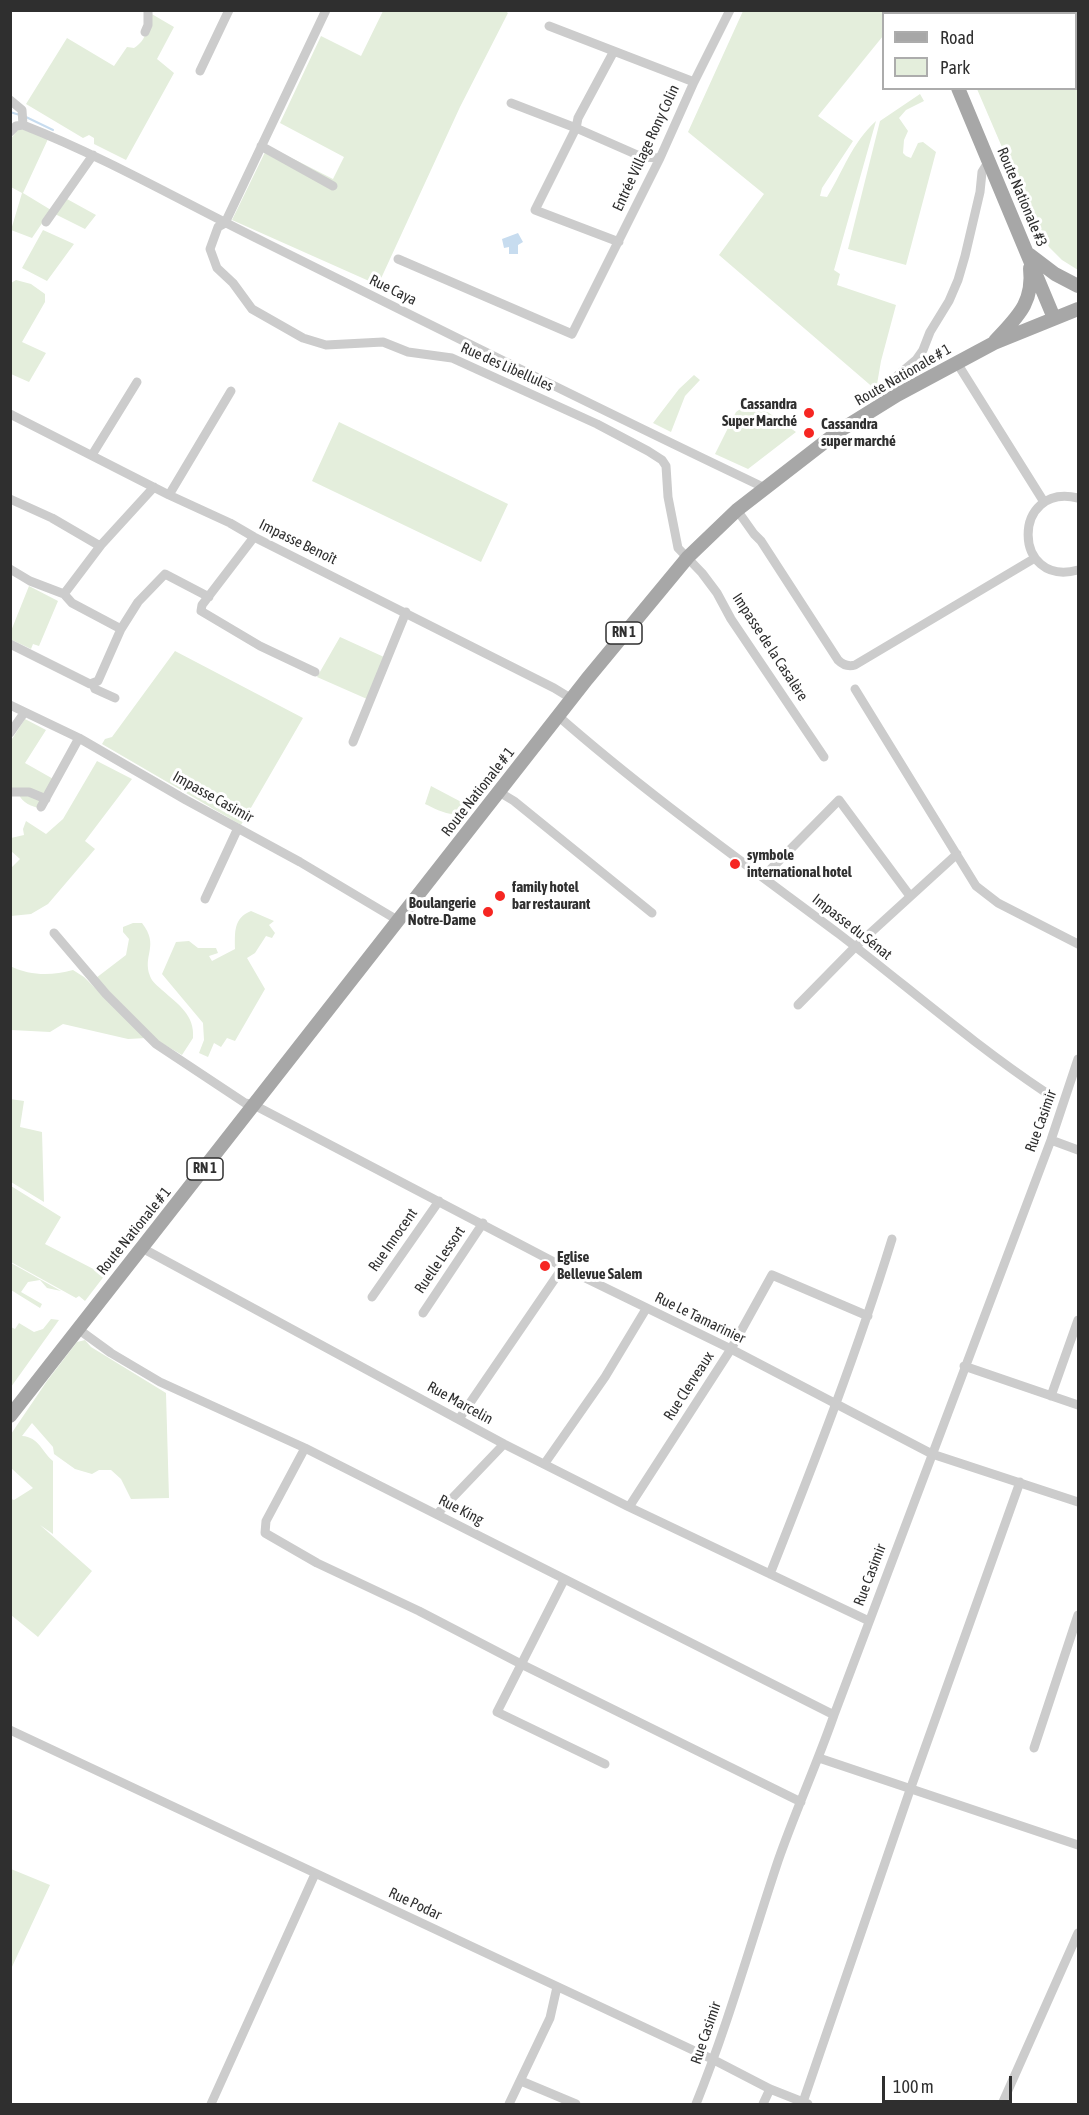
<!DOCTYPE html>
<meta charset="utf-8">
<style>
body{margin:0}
#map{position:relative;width:1089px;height:2115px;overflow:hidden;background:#fff;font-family:"Asap Condensed",sans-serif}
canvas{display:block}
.frame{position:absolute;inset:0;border:12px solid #2f2f2f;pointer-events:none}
.legend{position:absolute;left:882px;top:12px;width:195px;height:78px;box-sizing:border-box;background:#fff;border:2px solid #acacac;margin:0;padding:8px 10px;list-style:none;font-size:18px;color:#2f2f2f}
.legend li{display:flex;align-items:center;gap:12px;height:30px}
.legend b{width:30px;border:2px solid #acacac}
.scale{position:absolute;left:882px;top:2076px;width:130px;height:27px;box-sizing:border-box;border:3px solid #2f2f2f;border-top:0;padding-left:8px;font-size:18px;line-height:21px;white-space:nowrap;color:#2f2f2f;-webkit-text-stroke:4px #fff;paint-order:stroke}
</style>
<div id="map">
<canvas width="1089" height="2115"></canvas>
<div class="frame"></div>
<ul class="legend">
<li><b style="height:8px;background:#a7a7a7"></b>Road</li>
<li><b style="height:16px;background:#e4eedc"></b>Park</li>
</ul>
<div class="scale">100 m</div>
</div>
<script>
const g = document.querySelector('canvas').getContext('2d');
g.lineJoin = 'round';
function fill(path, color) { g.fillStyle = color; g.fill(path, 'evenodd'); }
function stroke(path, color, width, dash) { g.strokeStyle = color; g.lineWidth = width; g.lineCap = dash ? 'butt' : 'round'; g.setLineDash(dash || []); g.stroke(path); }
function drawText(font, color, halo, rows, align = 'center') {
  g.font = font + ' "Asap Condensed",sans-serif'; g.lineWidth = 6; g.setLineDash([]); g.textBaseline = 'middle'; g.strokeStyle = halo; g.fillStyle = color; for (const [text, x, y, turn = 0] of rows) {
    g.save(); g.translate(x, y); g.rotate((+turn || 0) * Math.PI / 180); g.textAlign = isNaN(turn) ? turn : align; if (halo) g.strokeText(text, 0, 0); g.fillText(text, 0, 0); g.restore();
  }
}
fill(new Path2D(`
 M 504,10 L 508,13 L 460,107 L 378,285 L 232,220 L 268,146 L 333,179 L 344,157 L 280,123 L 321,36 L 361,56 L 383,11 Z
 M 898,10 L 901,13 L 884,14 L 883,36 L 818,116 L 853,141 L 822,188 L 820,196 L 827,197 C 844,170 851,144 876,121 L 834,270 L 840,274 L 837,285 L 896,305 L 881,361 L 876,390 L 719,255 L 764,194 L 688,132 L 743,11 Z
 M 943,11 L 1078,11 L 1078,270 L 1062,260 L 1049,247 L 1026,203 L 977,89 L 1076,88 L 1076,14 L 944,14 Z
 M 150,13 L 174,27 L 157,59 L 174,73 L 126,160 L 94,144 L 94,138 L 89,135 L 83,138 L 26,104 L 67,38 L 114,66 L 127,47 L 134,48 C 147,40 148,27 150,13 Z
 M 920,94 L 924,101 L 906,110 L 899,118 L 908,131 L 904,140 L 903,153 L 906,156 L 911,158 L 918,143 L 923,142 L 936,152 L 906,265 L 848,249 L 880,121 Z
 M 19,128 L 48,139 L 23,193 L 51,210 L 32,238 L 11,230 L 22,193 L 11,187 L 10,140 Z
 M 67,199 L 96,215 L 85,229 L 55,214 Z
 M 43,230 L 74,244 L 47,281 L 22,268 Z
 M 16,280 L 31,284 L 45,294 L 45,302 L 22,342 L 46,353 L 29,382 L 11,374 L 11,283 Z
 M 694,375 L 700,380 L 685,396 L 671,432 L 653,423 L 679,389 Z
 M 752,401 L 796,432 L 748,469 L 715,454 L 736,412 Z
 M 339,422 L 508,504 L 481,562 L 312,481 Z
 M 29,586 L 58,601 L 39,646 L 33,644 L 31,649 L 10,639 L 11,631 Z
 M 340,637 L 384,657 L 367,699 L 317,677 Z
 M 175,651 L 303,718 L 241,825 L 102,744 L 105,739 L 112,737 Z
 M 25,719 L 46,730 L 25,763 L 55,780 L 38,808 C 28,805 20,801 17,790 L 11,790 L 10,742 Z
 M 97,761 L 132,779 L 85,841 L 95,849 L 48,904 L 31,914 L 11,916 L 11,868 L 20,859 L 11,851 L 11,838 L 24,835 L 23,829 L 26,821 L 46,834 L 63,819 Z
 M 431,786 L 467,805 L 467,809 C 454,820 438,810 425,804 Z
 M 251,911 L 274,921 L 269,925 L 275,933 L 272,938 L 266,936 L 255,953 L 247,958 L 265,989 L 235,1041 L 227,1038 L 221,1047 L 214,1043 L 208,1057 L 199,1053 L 204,1040 L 203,1023 L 162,974 L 176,942 L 189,941 L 198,948 L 216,948 L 218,953 L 209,956 L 212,961 L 235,949 C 235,933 233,918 251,911 Z
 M 133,923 L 142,923 C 160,946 142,955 150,976 C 152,982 158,986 162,990 C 178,1004 195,1015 193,1038 L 182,1055 L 158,1041 L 96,978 L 126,955 L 129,939 L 123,932 L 123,927 Z
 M 10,966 C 31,976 51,976 73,970 L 84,977 L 146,1038 L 128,1039 L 63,1024 L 50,1032 L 11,1030 Z
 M 10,1099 L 24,1101 L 20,1127 L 42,1132 L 44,1202 L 11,1182 Z
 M 11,1186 L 61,1217 L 45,1244 L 105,1275 L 85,1301 L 79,1296 L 76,1298 L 11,1262 Z
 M 11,1263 L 61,1291 L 47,1288 L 40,1280 L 28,1282 L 21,1292 L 42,1304 L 40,1308 L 11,1290 Z
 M 51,1319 L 59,1320 L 11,1387 L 11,1327 L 15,1329 L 19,1323 L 34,1332 L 43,1329 Z
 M 85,1340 L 91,1347 L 166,1393 L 169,1498 L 131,1499 L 121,1479 L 111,1470 L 99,1470 L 92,1474 L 75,1469 L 54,1454 L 53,1447 L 32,1423 L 22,1436 C 39,1437 42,1452 53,1461 L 53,1534 L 40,1525 L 92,1571 L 38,1637 L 11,1615 L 11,1499 L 14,1500 L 33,1488 L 11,1468 L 11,1434 L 47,1381 L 77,1342 Z
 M 11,1869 L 50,1885 L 11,1969 Z`), '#e4eedc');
fill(new Path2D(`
 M 518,233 L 523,242 L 518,245 L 518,254 L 509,254 L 509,247 L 504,248 L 502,239 Z`), '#c7dcef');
stroke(new Path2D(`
 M 10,112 L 20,115
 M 26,117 L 53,130`), '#c7dcef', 2);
stroke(new Path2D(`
 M 326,10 L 225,223 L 218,227 L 210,249 L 217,268 L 233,283 L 252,309 L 303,338 L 326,345 L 383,342 L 408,352 L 452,358 L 597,424 L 648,451 L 662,460 L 666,466 L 668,497 L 678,548 L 702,573 L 717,593 L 731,619 L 824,757
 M 549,26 L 694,82
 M 145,32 L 148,25 L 148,10
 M 614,51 L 578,118 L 576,128 L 535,210 L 619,242
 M 200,71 L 229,10
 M 10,100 L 22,110 L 23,125
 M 511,103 L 576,128 L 642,157 L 660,158
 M 10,132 L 16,126 L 23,125 C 107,158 186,204 268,244 C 433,326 598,409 765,488
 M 261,146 L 333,186
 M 46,222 L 93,155
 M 398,259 L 572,334 L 660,158 L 694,82 L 730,10
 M 957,363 L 1044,502
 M 897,395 L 895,386 L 897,376 L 916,360 L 923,350 L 930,332 L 949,301 L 958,280 L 965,256 L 980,192 L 982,172 L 989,161
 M 10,414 L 169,495 L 230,523 L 254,537 L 554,688 L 572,699
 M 92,455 L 137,382
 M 169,495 L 231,391
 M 1078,498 C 1011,482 1012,588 1078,570
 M 10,499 L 52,518 L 100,546
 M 737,510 L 754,534 L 761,541 L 838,660 C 843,665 848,667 855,665 L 1035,558
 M 254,537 L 202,605 L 201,611 L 260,646 L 315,672
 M 10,569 L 30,581 L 64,594 L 72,603 L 121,629 L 98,681 L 90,684 L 10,644
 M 64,594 L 101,545 L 154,487
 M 121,629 L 138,602 L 165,574 L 209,597
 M 93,684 L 95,689 L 115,698
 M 855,689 L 976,886 L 998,903 L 1078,944
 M 10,705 L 79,738 L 186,800 L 300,862 L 399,921
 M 558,716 C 647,794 744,863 839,934 C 908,987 973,1044 1045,1092
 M 10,733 L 24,713
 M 353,742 L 406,612
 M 10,792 L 29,792 L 46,799
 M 499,792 L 514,801 L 652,913
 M 41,807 L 79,738
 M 763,877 L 839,800 L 910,896
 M 205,899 L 238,828
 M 54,933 L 106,994 L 156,1044 L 245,1103 L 254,1105 L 573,1272 L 731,1349 L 932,1454 L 1078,1502
 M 798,1005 L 855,947 L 957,854
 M 1051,1140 L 1078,1150
 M 142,1248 L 504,1444 L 629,1507 L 869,1621
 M 372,1297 L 439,1201
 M 423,1313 L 483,1223
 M 78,1329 L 111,1353 L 160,1382 L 305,1448 L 834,1715
 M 964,1366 L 1078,1405
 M 1051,1396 L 1078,1320
 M 459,1419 L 563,1267
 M 305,1448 L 266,1521 L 265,1533 L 317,1563 L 419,1611 L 521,1664 L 801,1802
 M 545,1463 L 605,1377 L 646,1309
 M 629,1507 L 731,1349 L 772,1275 L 868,1316
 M 437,1514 L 504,1444
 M 770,1574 C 814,1463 857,1353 892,1239
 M 564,1580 L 497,1712 L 605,1764
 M 10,1730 L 714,2060 L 770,2089 L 808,2104
 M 1034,1748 L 1078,1615
 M 819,1758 L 1078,1845
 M 521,2081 L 576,2104
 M 803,2102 L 910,1790 L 1020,1482
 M 211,2104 L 315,1874
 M 509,2104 L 550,2018 L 557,1987
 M 696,2104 C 728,2025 751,1942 778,1861 C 795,1812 817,1764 834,1715 L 1051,1140 L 1078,1059
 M 763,2104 L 770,2089
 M 1002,2104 L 1078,1933`), '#ccc', 9);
stroke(new Path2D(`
 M 924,10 L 925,14
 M 958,88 L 1054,318
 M 1030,255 L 1055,274 L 1078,286
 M 995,341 C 1017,317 1034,303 1030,268
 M 10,1416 L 587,679 L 688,557 L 737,510 L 839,431 L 897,395 L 994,343 L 1078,309`), '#a7a7a7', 14);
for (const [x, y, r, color] of [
 [809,413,6,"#f62622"],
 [809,433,6,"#f62622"],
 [735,864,6,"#f62622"],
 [500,896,6,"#f62622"],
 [488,912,6,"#f62622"],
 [545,1266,6,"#f62622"]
]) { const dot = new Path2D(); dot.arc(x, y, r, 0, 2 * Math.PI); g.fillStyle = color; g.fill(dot); stroke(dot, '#fff', 2); }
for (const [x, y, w] of [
 [624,633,36],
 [205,1169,36]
]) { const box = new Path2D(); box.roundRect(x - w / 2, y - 11, w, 22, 4.5); g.fillStyle = '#fff'; g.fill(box); stroke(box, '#2f2f2f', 1.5); }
drawText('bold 14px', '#2f2f2f', null, [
 ["RN 1",624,633],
 ["RN 1",205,1169]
]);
drawText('15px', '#2f2f2f', '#fff', [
 ["Entrée Village Rony Colin",646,148,-65],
 ["Route Nationale #3",1022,197,67],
 ["Rue Caya",393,290,26],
 ["Rue des Libellules",507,367,24],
 ["Route Nationale # 1",903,375,-30],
 ["Impasse Benoît",298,542,26],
 ["Impasse de la Casalère",770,647,57],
 ["Route Nationale # 1",478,792,-52],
 ["Impasse Casimir",213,797,29],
 ["Impasse du Sénat",852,927,38],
 ["Rue Casimir",1041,1121,-70],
 ["Route Nationale # 1",134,1231,-51],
 ["Rue Innocent",393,1240,-55],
 ["Ruelle Lessort",440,1260,-56],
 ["Rue Le Tamarinier",700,1318,26],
 ["Rue Clerveaux",689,1386,-57],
 ["Rue Marcelin",460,1403,29],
 ["Rue King",461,1510,27],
 ["Rue Casimir",870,1575,-69],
 ["Rue Podar",415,1904,25],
 ["Rue Casimir",706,2033,-71]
]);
drawText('bold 15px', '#2f2f2f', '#fff', [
 ["Cassandra",797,404,"right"],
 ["Super Marché",797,421,"right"],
 ["Cassandra",821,424],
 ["super marché",821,441],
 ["symbole",747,855],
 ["international hotel",747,872],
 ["family hotel",512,887],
 ["bar restaurant",512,904],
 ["Boulangerie",476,903,"right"],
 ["Notre-Dame",476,920,"right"],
 ["Eglise",557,1257],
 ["Bellevue Salem",557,1274]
], 'left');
</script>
